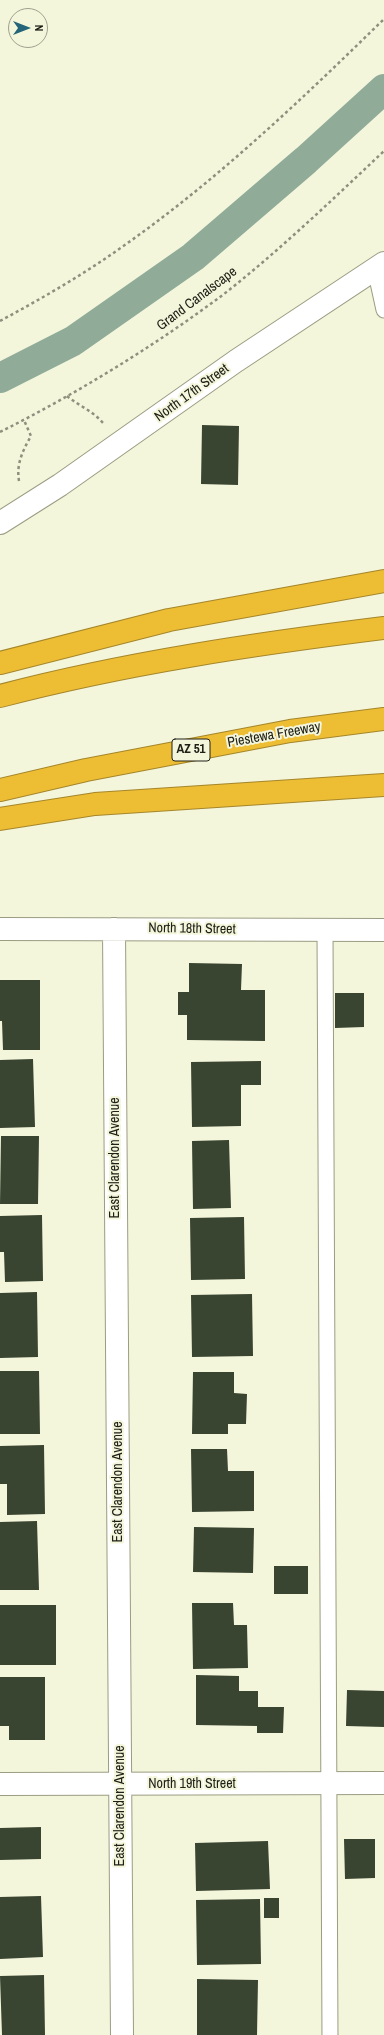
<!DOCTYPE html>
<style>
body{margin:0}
#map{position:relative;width:384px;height:2035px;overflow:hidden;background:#f4f6db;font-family:"Archivo Narrow",sans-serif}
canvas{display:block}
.north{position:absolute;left:8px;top:8px;width:40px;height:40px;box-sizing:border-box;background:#f4f6db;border:1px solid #9fa08d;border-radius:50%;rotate:90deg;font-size:11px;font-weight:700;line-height:16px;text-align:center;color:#202017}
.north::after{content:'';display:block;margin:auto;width:14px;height:18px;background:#246579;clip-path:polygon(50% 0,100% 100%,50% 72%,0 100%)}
</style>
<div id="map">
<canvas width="384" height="2035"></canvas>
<div class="north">N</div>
</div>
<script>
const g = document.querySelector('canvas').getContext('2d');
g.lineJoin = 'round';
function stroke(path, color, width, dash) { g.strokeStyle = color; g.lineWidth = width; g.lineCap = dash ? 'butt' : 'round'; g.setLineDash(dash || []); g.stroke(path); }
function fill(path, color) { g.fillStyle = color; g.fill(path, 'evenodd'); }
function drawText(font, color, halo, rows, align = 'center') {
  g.font = font + ' "Archivo Narrow",sans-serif'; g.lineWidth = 4; g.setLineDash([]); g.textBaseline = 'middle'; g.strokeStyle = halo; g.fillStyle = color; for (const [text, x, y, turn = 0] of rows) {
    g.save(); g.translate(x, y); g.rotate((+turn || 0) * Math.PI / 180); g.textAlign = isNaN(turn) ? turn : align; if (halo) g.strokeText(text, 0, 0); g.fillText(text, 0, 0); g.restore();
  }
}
stroke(new Path2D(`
 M 0,378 L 73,341 L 193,257 L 306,160 L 384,89`), '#90ac99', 30);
fill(new Path2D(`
 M 202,425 L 239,426 L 238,485 L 201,484 Z
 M 189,963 L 242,964 L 241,990 L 265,990 L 265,1041 L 187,1040 L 187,1015 L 178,1015 L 178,992 L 189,992 Z
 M 0,980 L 40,980 L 40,1050 L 3,1050 L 2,1021 L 0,1021 Z
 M 335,993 L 364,993 L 364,1027 L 335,1028 Z
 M 33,1059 L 35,1127 L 0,1128 L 0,1060 Z
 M 261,1061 L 261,1085 L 241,1085 L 241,1126 L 192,1127 L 191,1062 Z
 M 1,1136 L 39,1136 L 38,1204 L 0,1204 Z
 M 229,1140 L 231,1208 L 193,1209 L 192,1141 Z
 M 42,1215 L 43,1281 L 5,1282 L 4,1252 L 0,1252 L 0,1216 Z
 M 244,1217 L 245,1279 L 191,1280 L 190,1218 Z
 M 37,1292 L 38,1357 L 0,1358 L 0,1293 Z
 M 252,1294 L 253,1356 L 192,1357 L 191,1295 Z
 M 0,1371 L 39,1371 L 40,1434 L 0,1434 Z
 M 193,1372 L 234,1372 L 234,1393 L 247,1394 L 246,1424 L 228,1424 L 228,1434 L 192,1434 Z
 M 44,1445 L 45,1514 L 7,1515 L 7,1484 L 0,1484 L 0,1446 Z
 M 191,1449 L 227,1449 L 228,1471 L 254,1471 L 254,1511 L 192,1512 Z
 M 37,1521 L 39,1590 L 0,1590 L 0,1522 Z
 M 194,1527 L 254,1528 L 253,1573 L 193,1572 Z
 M 274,1566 L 308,1566 L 308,1594 L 274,1594 Z
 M 192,1603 L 233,1603 L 234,1625 L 247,1625 L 248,1668 L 193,1669 Z
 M 0,1605 L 56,1605 L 56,1665 L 0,1665 Z
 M 196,1675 L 239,1676 L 239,1691 L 258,1691 L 258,1707 L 284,1707 L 283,1733 L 257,1733 L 257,1726 L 196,1725 Z
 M 0,1677 L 45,1677 L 45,1740 L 9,1740 L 9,1726 L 0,1726 Z
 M 347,1690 L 384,1691 L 384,1727 L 346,1726 Z
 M 41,1827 L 41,1859 L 0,1860 L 0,1828 Z
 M 344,1839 L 375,1839 L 375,1878 L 345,1879 Z
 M 268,1841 L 270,1889 L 196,1891 L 195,1843 Z
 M 41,1896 L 43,1957 L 0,1959 L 0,1897 Z
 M 264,1898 L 279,1898 L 279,1918 L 264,1918 Z
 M 260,1899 L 261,1964 L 197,1965 L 196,1900 Z
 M 44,1975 L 45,2035 L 2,2035 L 0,1976 Z
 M 197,1979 L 258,1980 L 257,2035 L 197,2035 Z`), '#394431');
const lane = new Path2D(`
 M 375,269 L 384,310
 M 325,931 L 330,2035`);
const street = new Path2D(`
 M 0,523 L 60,485 L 236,361 L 384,263
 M 0,929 L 384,930
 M 114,929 L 122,2035
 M 0,1784 L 384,1783`);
const highway = new Path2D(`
 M 0,663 L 169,620 L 384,581
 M 0,696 C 126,663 255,644 384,628
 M 0,790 L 86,770 L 290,731 L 384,719
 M 0,819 L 95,804 L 384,785`);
stroke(lane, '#9b9c83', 17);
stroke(street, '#9b9c83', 24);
stroke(highway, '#a5862a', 24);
stroke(new Path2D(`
 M 0,321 C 37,301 74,280 109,256 C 209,188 298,103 384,19
 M 67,396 C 79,406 93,411 103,423
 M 0,432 C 76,394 156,345 224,294 C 280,250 332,200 384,151
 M 19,481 C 16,464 23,450 31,436 L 24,420`), '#8e8f7d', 2.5, [3, 3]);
stroke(lane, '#fff', 15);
stroke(street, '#fff', 22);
stroke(highway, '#edbd34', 22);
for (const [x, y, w] of [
 [191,750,38]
]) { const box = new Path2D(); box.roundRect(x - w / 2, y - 11, w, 22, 3); g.fillStyle = '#f4f6db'; g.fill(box); stroke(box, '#202017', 1); }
drawText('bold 13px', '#202017', null, [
 ["AZ 51",191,750]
]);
drawText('14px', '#202017', '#f4f6db', [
 ["Grand Canalscape",197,299,-37],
 ["North 17th Street",192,393,-36],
 ["Piestewa Freeway",274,735,-10],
 ["North 18th Street",192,929,1],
 ["East Clarendon Avenue",115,1158,-90],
 ["East Clarendon Avenue",118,1482,-90],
 ["North 19th Street",192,1784],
 ["East Clarendon Avenue",120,1806,-90]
]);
</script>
